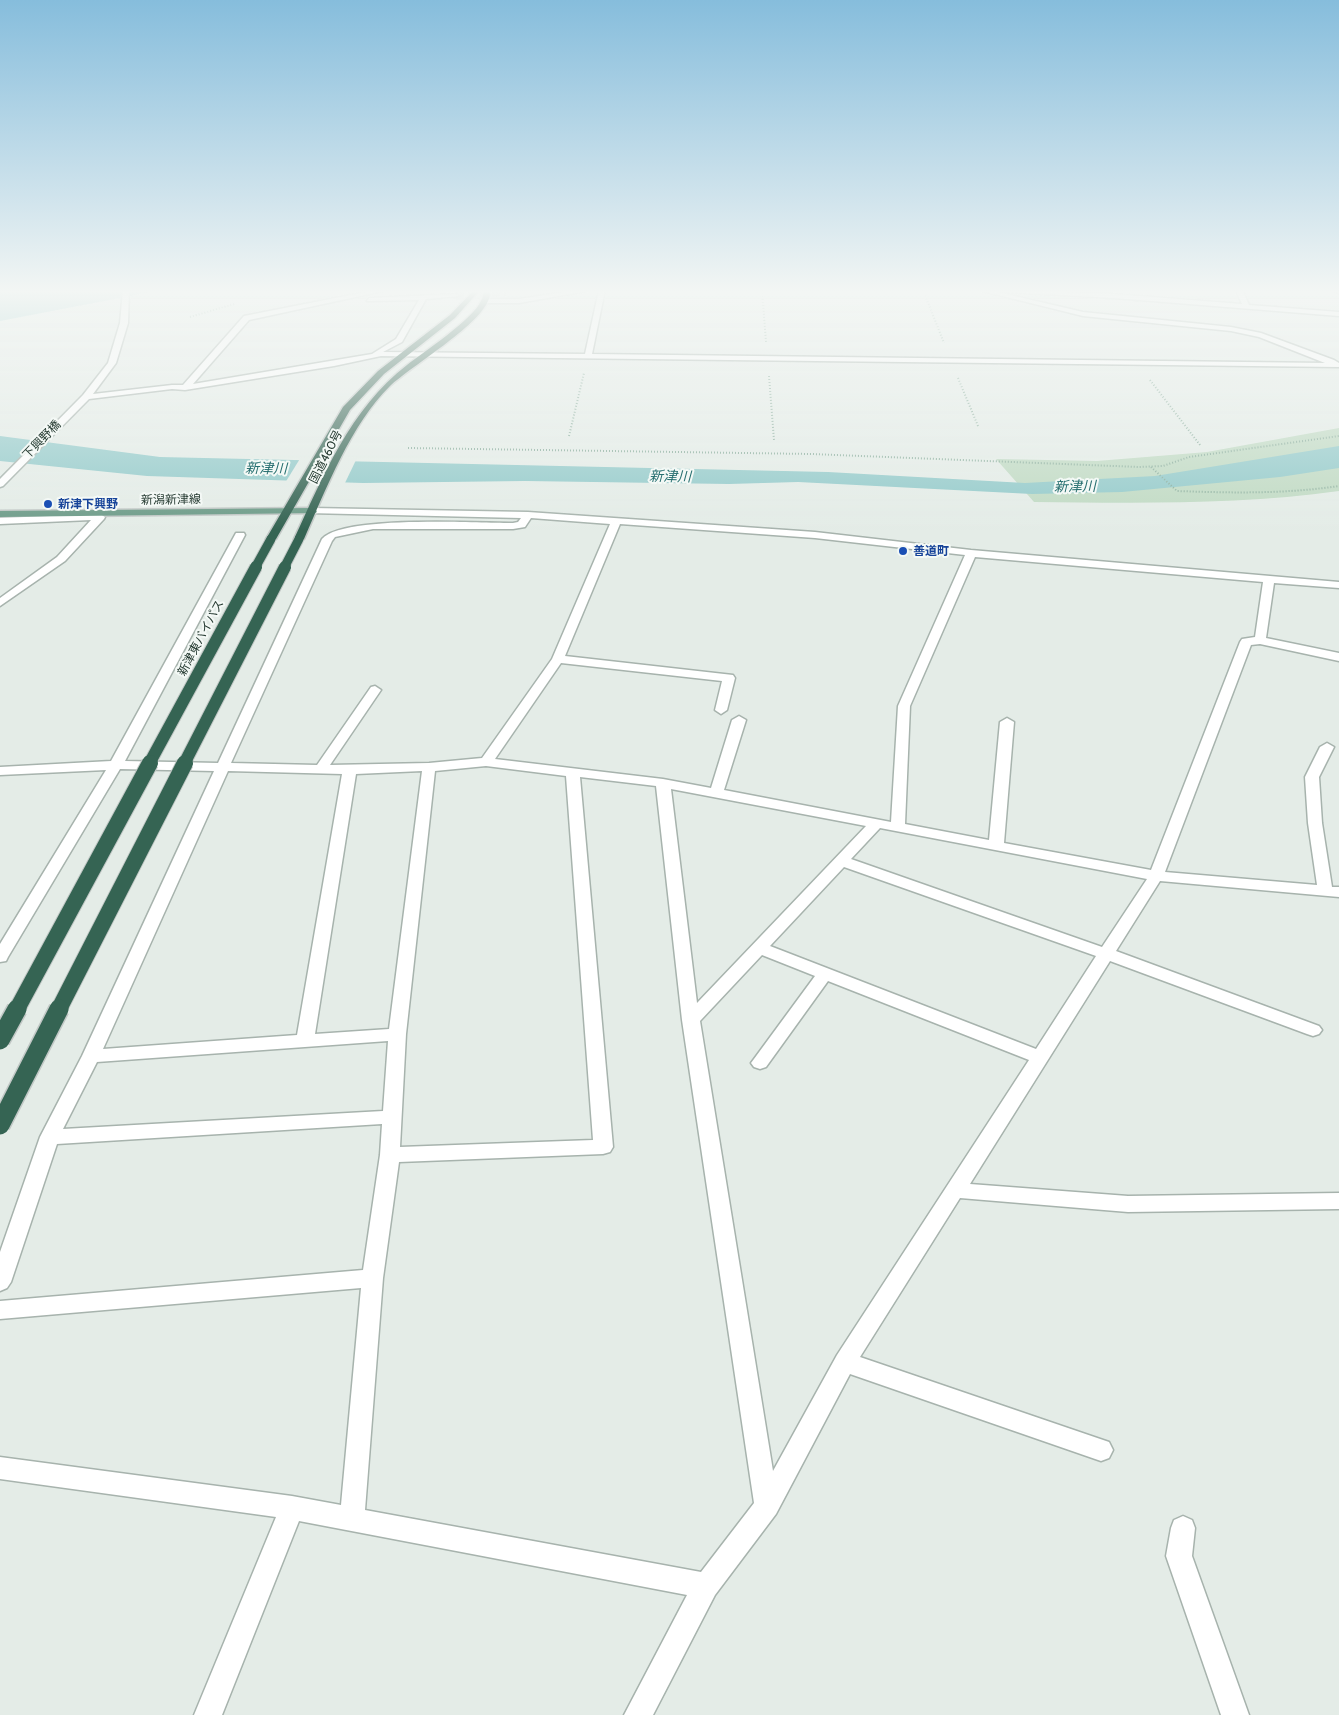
<!DOCTYPE html>
<meta charset="utf-8">
<style>
body{margin:0}
canvas{display:block;background:#e4ece7}
</style>
<canvas width="1339" height="1715"></canvas>
<script>
const g = document.querySelector('canvas').getContext('2d');
g.lineJoin = 'round';
function fill(path, color) { g.fillStyle = color; g.fill(path, 'evenodd'); }
function stroke(path, color, width, dash) { g.strokeStyle = color; g.lineWidth = width; g.lineCap = dash ? 'butt' : 'round'; g.setLineDash(dash || []); g.stroke(path); }
function drawText(font, color, halo, rows, align = 'center') {
  g.font = font + ' Cabin,"Noto Sans JP",sans-serif'; g.lineWidth = 4; g.setLineDash([]); g.textBaseline = 'middle'; g.strokeStyle = halo; g.fillStyle = color; for (const [text, x, y, turn = 0] of rows) {
    g.save(); g.translate(x, y); g.rotate((+turn || 0) * Math.PI / 180); g.textAlign = isNaN(turn) ? turn : align; if (halo) g.strokeText(text, 0, 0); g.fillText(text, 0, 0); g.restore();
  }
}
fill(new Path2D(`
 M 1339,428 L 1339,491 C 1240,505 1134,503 1034,502 L 996,459 L 1097,461 L 1207,452 Z`), '#c0dac3');
fill(new Path2D(`
 M 0,290 L 161,290 L 0,321 Z
 M 0,436 L 160,457 L 828,472 L 1025,483 L 1155,476 L 1339,446 L 1339,468 L 1280,477 L 1122,492 L 1032,494 L 798,482 L 729,484 L 525,481 L 363,483 L 147,476 L 0,461 Z`), '#93caca');
fill(new Path2D(`
 M 301,457 L 357,458 L 344,485 L 285,483 Z`), '#e4ece7');
stroke(new Path2D(`
 M 456,296 L 506,292`), '#bec9c3', 8, [8, 4]);
const minor = new Path2D(`
 M 123,290 L 129,290 L 128,323 L 116,363 L 93,394 L 172,385 L 183,385 L 244,316 L 376,290 L 388,290 L 249,320 L 193,384 L 372,354 L 396,339 L 419,300 L 367,301 L 369,298 L 456,294 L 459,296 L 426,299 L 402,342 L 383,352 L 585,354 L 599,290 L 605,290 L 592,354 L 1325,363 L 1259,337 L 1231,331 L 1083,316 L 978,290 L 989,290 L 1083,312 L 1231,327 L 1261,333 L 1334,360 L 1339,363 L 1339,367 L 381,356 L 334,366 L 185,390 L 172,389 L 89,399 L 3,486 L 0,487 L 0,479 L 83,395 L 108,363 L 120,323 Z
 M 577,290 L 592,290 L 519,303 L 485,303 L 482,301 L 485,299 L 519,299 Z
 M 1002,290 L 1114,294 L 1242,304 L 1236,291 L 1242,290 L 1249,305 L 1339,312 L 1339,316 L 1114,298 L 1005,292 Z
 M 1333,290 L 1339,290 L 1339,294 Z
 M 312,508 L 528,512 L 815,532 L 971,550 L 1339,582 L 1339,588 L 1274,583 L 1266,638 L 1339,653 L 1339,661 L 1260,644 L 1251,645 L 1165,872 L 1317,885 L 1308,823 L 1305,777 L 1320,747 L 1327,743 L 1334,747 L 1319,777 L 1322,823 L 1332,887 L 1339,887 L 1339,897 L 1160,881 L 1116,951 L 1319,1026 L 1322,1030 L 1319,1034 L 1313,1036 L 1307,1034 L 1110,961 L 970,1184 L 1128,1196 L 1339,1193 L 1339,1209 L 1128,1212 L 960,1198 L 860,1357 L 1109,1442 L 1113,1450 L 1109,1458 L 1101,1461 L 850,1374 L 776,1514 L 715,1595 L 653,1715 L 624,1715 L 687,1595 L 299,1521 L 222,1715 L 194,1715 L 276,1517 L 0,1479 L 0,1457 L 292,1496 L 341,1505 L 361,1288 L 0,1319 L 0,1301 L 363,1270 L 380,1155 L 382,1124 L 57,1144 L 11,1282 L 7,1288 L 0,1291 L 0,1252 L 40,1137 L 82,1056 L 214,771 L 120,769 L 8,957 L 6,961 L 0,962 L 0,944 L 106,770 L 0,775 L 0,767 L 111,761 L 236,533 L 244,533 L 245,535 L 125,761 L 218,763 L 322,539 C 342,515 478,523 513,523 L 518,522 L 521,518 L 308,513 L 307,511 ZM 531,518 L 610,524 L 552,659 L 482,758 L 429,763 L 330,765 L 381,690 L 375,686 L 371,687 L 317,765 L 231,763 L 332,541 L 335,537 L 373,529 L 513,529 L 525,527 ZM 620,524 L 815,538 L 965,555 L 898,706 L 891,822 L 724,790 L 746,720 L 739,716 L 732,720 L 711,788 L 663,779 L 495,759 L 561,663 L 722,681 L 715,710 L 721,714 L 727,710 L 735,678 L 733,675 L 565,656 ZM 975,557 L 1263,582 L 1255,637 L 1242,639 L 1240,642 L 1151,870 L 1004,843 L 1014,722 L 1007,718 L 1000,722 L 989,840 L 905,824 L 910,706 ZM 486,766 L 566,776 L 593,1140 L 400,1147 L 406,1034 L 435,771 ZM 228,771 L 342,774 L 297,1035 L 103,1049 ZM 422,771 L 389,1029 L 315,1034 L 356,774 ZM 580,777 L 656,786 L 682,1020 L 754,1503 L 701,1572 L 365,1510 L 383,1278 L 399,1162 L 603,1154 L 610,1152 L 613,1147 ZM 671,789 L 866,826 L 697,1003 ZM 880,828 L 1147,879 L 1102,947 L 851,859 ZM 844,867 L 1096,956 L 1036,1049 L 770,946 ZM 762,955 L 815,976 L 754,1059 L 751,1063 L 754,1067 L 760,1069 L 766,1067 L 828,981 L 1029,1060 L 837,1355 L 773,1471 L 700,1021 ZM 388,1041 L 383,1111 L 63,1129 L 97,1062 Z
 M 100,514 L 105,517 L 104,519 L 65,561 L 0,606 L 0,598 L 57,557 L 91,520 L 0,524 L 0,518 Z
 M 1183,1516 L 1192,1520 L 1195,1528 L 1192,1556 L 1249,1715 L 1221,1715 L 1166,1556 L 1171,1528 L 1174,1520 Z`);
const major = new Path2D(`
 M 312,508 L 317,511 L 316,513 L 0,517 L 0,511 Z`);
const highway = new Path2D(`
 M 474,290 L 480,290 L 455,318 L 384,374 L 350,410 L 276,539 L 271,542 L 267,541 L 266,539 L 343,407 L 378,371 L 450,315 Z
 M 484,290 L 490,290 C 490,293 490,298 488,301 C 477,327 413,365 390,386 C 351,424 326,489 304,539 L 299,542 L 295,541 L 294,539 C 323,476 350,409 407,365 C 424,352 473,319 481,301 C 483,298 483,293 484,290 Z`);
stroke(minor, '#a7b3ad', 3);
stroke(major, '#c2c8c6', 3);
stroke(highway, '#c2c8c6', 3);
stroke(new Path2D(`
 M 762,290 L 766,342
 M 923,290 L 944,343
 M 190,317 L 234,304
 M 769,376 L 774,440
 M 958,378 L 978,426
 M 1150,380 L 1200,445
 M 569,436 L 584,373
 M 408,448 L 811,454 L 1139,467 L 1163,466 L 1189,457 L 1339,436
 M 1151,467 L 1177,491 C 1232,493 1285,494 1339,486`), '#88ac9b', 2, [1, 2]);
fill(minor, '#fff');
fill(major, '#6e9c89');
fill(highway, '#356453');
const highwayBridgeFar3 = new Path2D(`
 M 255,568 L 271,539
 M 284,568 L 299,539`);
const highwayBridgeFar2 = new Path2D(`
 M 149,764 L 256,567
 M 184,764 L 285,567`);
const highwayBridgeFar1 = new Path2D(`
 M 16,1011 L 150,763
 M 58,1011 L 185,763`);
const highwayBridge = new Path2D(`
 M 0,1040 L 17,1009
 M 0,1125 L 59,1009`);
stroke(highwayBridgeFar3, '#c2c8c6', 11, []);
stroke(highwayBridgeFar2, '#c2c8c6', 14, []);
stroke(highwayBridgeFar1, '#c2c8c6', 18, []);
stroke(highwayBridge, '#c2c8c6', 22, []);
stroke(highwayBridgeFar3, '#356453', 9);
stroke(highwayBridgeFar2, '#356453', 12);
stroke(highwayBridgeFar1, '#356453', 16);
stroke(highwayBridge, '#356453', 19);
const sky = g.createLinearGradient(0, 0, 0, 530);
sky.addColorStop(0, '#86bddc');
sky.addColorStop(0.55, '#f3f6f4');
sky.addColorStop(1, '#f3f6f400');
g.fillStyle = sky;
g.fillRect(0, 0, 1339, 530);
for (const [x, y, r, color] of [
 [48,504,5,"#1a4fb4"],
 [903,551,5,"#1a4fb4"]
]) { const dot = new Path2D(); dot.arc(x, y, r, 0, 2 * Math.PI); g.fillStyle = color; g.fill(dot); stroke(dot, '#f4f9f6', 2); }
drawText('12px', '#263b32', '#f4f9f6', [
 ["下興野橋",42,440,-46],
 ["国道460号",326,457,-63],
 ["新潟新津線",171,500,-1],
 ["新津東バイパス",201,638,-62]
]);
drawText('bold 12px', '#164399', '#f4f9f6', [
 ["新津下興野",58,504],
 ["善道町",913,551]
], 'left');
drawText('italic 14px', '#276f70', '#f4f9f6', [
 ["新津川",266,469,1],
 ["新津川",670,477,1],
 ["新津川",1075,487,-1]
]);
</script>
